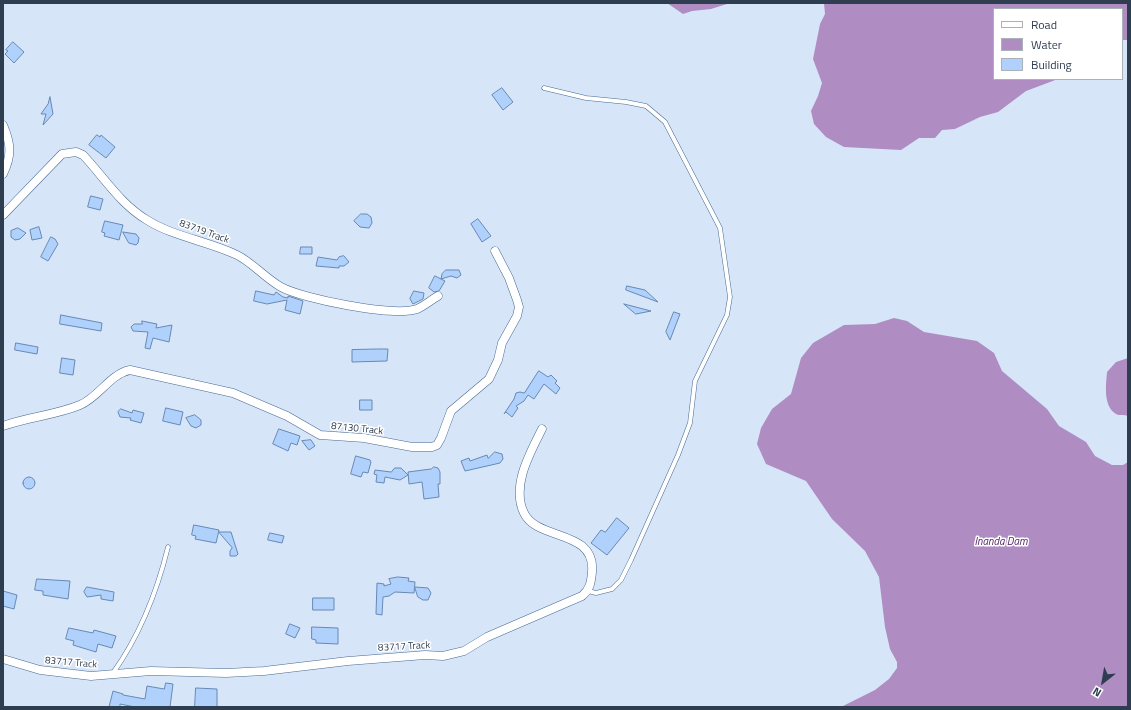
<!DOCTYPE html>
<style>
body{margin:0}
#map{position:relative;width:1131px;height:710px;overflow:hidden;background:#d6e5f8;font-family:"Titillium Web",sans-serif}
canvas{display:block}
.frame{position:absolute;inset:0;border:4px solid #2e3d50;pointer-events:none}
.legend{position:absolute;left:993px;top:8px;width:130px;height:72px;box-sizing:border-box;background:#fff;border:1px solid #abb1b9;margin:0;padding:5px 7px;list-style:none;font-size:12px;color:#2e3d50}
.legend li{display:flex;align-items:center;gap:8px;height:20px}
.legend b{width:20px;border:1px solid #abb1b9}
.north{position:absolute;left:1083px;top:662px;width:40px;height:40px;-webkit-text-stroke:3px #fff;paint-order:stroke;rotate:211deg;font-size:11px;font-weight:700;line-height:16px;text-align:center;color:#2e3d50}
.north::after{content:'';display:block;margin:auto;width:14px;height:18px;background:#2e3d50;clip-path:polygon(50% 0,100% 100%,50% 72%,0 100%)}
</style>
<div id="map">
<canvas width="1131" height="710"></canvas>
<div class="frame"></div>
<ul class="legend">
<li><b style="height:5px;background:#fff"></b>Road</li>
<li><b style="height:11px;background:#af8cc1"></b>Water</li>
<li><b style="height:11px;background:#b0d1fb"></b>Building</li>
</ul>
<div class="north">N</div>
</div>
<script>
const g = document.querySelector('canvas').getContext('2d');
g.lineJoin = 'round';
function fill(path, color) { g.fillStyle = color; g.fill(path, 'evenodd'); }
function stroke(path, color, width, dash) { g.strokeStyle = color; g.lineWidth = width; g.lineCap = dash ? 'butt' : 'round'; g.setLineDash(dash || []); g.stroke(path); }
function drawText(font, color, halo, rows, align = 'center') {
  g.font = font + ' "Titillium Web",sans-serif'; g.lineWidth = 3; g.setLineDash([]); g.textBaseline = 'middle'; g.strokeStyle = halo; g.fillStyle = color; for (const [text, x, y, turn = 0] of rows) {
    g.save(); g.translate(x, y); g.rotate((+turn || 0) * Math.PI / 180); g.textAlign = isNaN(turn) ? turn : align; if (halo) g.strokeText(text, 0, 0); g.fillText(text, 0, 0); g.restore();
  }
}
fill(new Path2D(`
 M 667,3 L 730,3 L 711,9 L 692,11 L 683,14 Z
 M 824,3 L 1128,3 L 1128,40 L 1122,40 L 1122,9 L 994,9 L 994,79 L 1058,79 L 1026,91 L 998,112 L 980,117 L 955,129 L 942,130 L 935,138 L 919,138 L 901,150 L 844,147 L 826,137 L 814,124 L 811,111 L 818,96 L 822,83 L 813,59 L 820,24 L 825,14 Z
 M 894,318 L 907,321 L 924,332 L 977,341 L 994,353 L 1002,371 L 1047,409 L 1059,426 L 1086,442 L 1095,456 L 1112,465 L 1123,465 L 1128,462 L 1128,707 L 841,707 L 875,690 L 889,679 L 897,668 L 897,662 L 890,649 L 885,627 L 879,577 L 865,551 L 832,519 L 806,481 L 766,464 L 757,444 L 761,428 L 772,409 L 791,394 L 801,358 L 813,343 L 844,325 L 875,324 Z
 M 1128,358 L 1128,416 C 1124,414 1119,416 1116,414 C 1103,406 1106,385 1107,372 L 1116,362 Z`), '#af8cc1');
const building = new Path2D(`
 M 13,42 L 24,52 L 14,63 L 5,54 L 8,51 L 6,50 Z
 M 502,88 L 513,102 L 503,110 L 492,95 Z
 M 50,97 L 53,114 L 43,125 L 46,114 L 41,114 L 48,104 Z
 M 97,135 L 100,137 L 101,135 L 115,147 L 106,158 L 89,145 Z
 M 91,196 L 103,199 L 100,210 L 88,207 Z
 M 361,214 L 367,214 L 371,217 L 372,223 L 369,228 L 360,227 L 354,221 Z
 M 478,219 L 491,236 L 482,242 L 471,224 Z
 M 105,221 L 123,225 L 119,240 L 104,236 L 105,233 L 102,232 Z
 M 39,227 L 42,238 L 32,240 L 30,230 Z
 M 18,228 L 26,233 L 20,239 L 15,240 L 11,237 L 11,231 Z
 M 123,232 L 136,234 L 139,238 L 138,243 L 136,245 L 129,243 Z
 M 51,237 L 55,239 L 58,244 L 48,261 L 41,257 Z
 M 301,247 L 312,247 L 312,254 L 300,254 Z
 M 344,256 L 349,262 L 344,266 L 339,266 L 339,268 L 316,266 L 318,257 L 337,260 L 339,257 Z
 M 446,270 L 459,270 L 461,275 L 457,278 L 451,276 L 441,279 L 442,274 Z
 M 435,276 L 445,281 L 439,291 L 434,292 L 429,288 Z
 M 627,286 L 645,290 L 658,302 L 626,290 Z
 M 256,291 L 274,295 L 276,292 L 283,297 L 288,298 L 288,296 L 303,301 L 300,314 L 285,310 L 287,300 L 267,304 L 254,301 Z
 M 414,291 L 424,293 L 423,299 L 413,304 L 410,299 Z
 M 624,304 L 651,311 L 636,314 Z
 M 674,312 L 680,314 L 670,340 L 666,332 Z
 M 61,315 L 102,323 L 101,331 L 60,324 Z
 M 142,321 L 157,324 L 156,328 L 172,325 L 169,342 L 153,338 L 150,349 L 145,348 L 148,332 L 133,331 L 131,327 L 134,324 L 142,324 Z
 M 16,343 L 38,347 L 37,354 L 15,350 Z
 M 377,349 L 388,349 L 387,361 L 352,362 L 352,350 Z
 M 62,358 L 75,360 L 73,375 L 60,373 Z
 M 539,371 L 548,377 L 551,375 L 557,381 L 555,383 L 560,388 L 556,394 L 544,384 L 534,399 L 528,395 L 524,401 L 516,406 L 518,408 L 512,417 L 506,412 L 504,414 L 514,399 L 516,393 L 520,392 L 524,393 Z
 M 360,400 L 372,400 L 372,410 L 360,410 Z
 M 166,408 L 183,412 L 180,425 L 163,421 Z
 M 121,409 L 132,413 L 133,410 L 144,413 L 141,423 L 130,420 L 131,418 L 120,417 L 118,412 Z
 M 195,415 L 201,420 L 201,425 L 196,428 L 191,426 L 186,418 Z
 M 279,429 L 300,436 L 297,445 L 291,443 L 288,451 L 273,444 Z
 M 311,440 L 315,446 L 309,450 L 302,441 Z
 M 495,452 L 502,454 L 503,459 L 500,463 L 465,471 L 461,461 L 469,458 L 470,461 L 487,455 L 488,458 Z
 M 356,456 L 370,460 L 371,462 L 368,473 L 363,472 L 361,477 L 351,474 Z
 M 434,467 L 438,468 L 440,472 L 440,484 L 438,484 L 439,497 L 424,499 L 422,482 L 409,484 L 408,472 L 431,469 Z
 M 395,468 L 401,468 L 408,475 L 400,480 L 385,477 L 384,483 L 376,482 L 377,475 L 374,474 L 375,470 L 391,472 Z
 M23 483a6 6 0 1 1 12 0a6 6 0 1 1-12 0Z
 M 617,518 L 629,528 L 607,555 L 591,543 L 601,530 L 605,532 Z
 M 194,525 L 219,530 L 216,543 L 195,539 L 196,536 L 192,535 Z
 M 219,532 L 231,532 L 238,554 L 236,556 L 230,556 L 230,551 L 232,548 Z
 M 270,533 L 284,536 L 282,543 L 268,540 Z
 M 398,577 L 409,578 L 408,581 L 415,582 L 414,593 L 395,592 L 389,596 L 383,597 L 382,615 L 376,614 L 377,583 L 384,584 L 384,586 L 391,584 L 389,579 Z
 M 37,579 L 70,581 L 68,599 L 43,595 L 43,591 L 35,590 Z
 M 87,587 L 114,592 L 113,601 L 101,599 L 101,595 L 87,597 L 84,592 Z
 M 415,587 L 428,588 L 431,593 L 428,600 L 423,600 L 418,597 Z
 M 3,591 L 17,595 L 14,609 L 3,606 Z
 M 313,598 L 334,598 L 334,610 L 313,610 Z
 M 290,624 L 300,628 L 295,638 L 286,634 Z
 M 312,627 L 338,628 L 338,644 L 316,643 L 316,640 L 312,639 Z
 M 69,628 L 93,633 L 94,630 L 116,636 L 112,648 L 98,644 L 96,652 L 73,645 L 74,641 L 66,639 Z
 M 166,683 L 173,684 L 170,707 L 135,707 L 120,704 L 120,707 L 109,707 L 113,691 L 123,694 L 123,695 L 145,699 L 147,686 L 164,689 Z
 M 196,688 L 217,689 L 217,707 L 195,707 Z`);
fill(building, '#b0d1fb');
stroke(building, '#6689b4', 1);
const service = new Path2D(`
 M 544,88 L 586,98 L 626,102 L 646,106 L 665,122 L 720,228 L 730,297 L 727,315 L 695,381 L 690,423 L 678,455 L 631,560 L 621,580 L 612,589 L 596,593 L 588,591
 M 113,673 C 140,635 157,592 168,547`);
const minor = new Path2D(`
 M 3,125 C 11,143 12,156 3,174
 M 3,215 L 62,154 L 76,152 L 83,155 C 104,177 120,204 147,220 C 174,237 208,241 237,255 C 253,263 265,278 281,287 C 303,299 394,317 417,309 C 424,306 431,300 438,296
 M 3,426 C 28,417 56,415 80,405 C 99,397 110,374 130,370 L 233,393 L 287,416 L 320,435 L 364,438 L 412,447 L 432,447 L 437,445 L 441,438 L 451,411 L 489,379 L 498,360 L 502,343 L 517,316 L 519,307 L 517,300 L 509,278 L 495,251
 M 3,659 L 40,670 L 91,676 L 151,671 L 226,673 L 264,671 L 348,661 L 425,655 L 443,656 L 464,651 L 487,637 L 582,596 C 590,589 591,583 592,572 C 596,529 537,541 524,513 C 511,486 530,453 542,429`);
stroke(service, '#476992', 5);
stroke(minor, '#476992', 9);
stroke(service, '#fff', 4);
stroke(minor, '#fff', 8);
drawText('10px', '#2e3d50', '#fff', [
 ["83719 Track",204,232,20],
 ["87130 Track",357,429,6],
 ["83717 Track",404,647,-3],
 ["83717 Track",71,663,5]
]);
drawText('italic 11px', '#542768', '#fff', [
 ["Inanda Dam",1001,542]
]);
</script>
